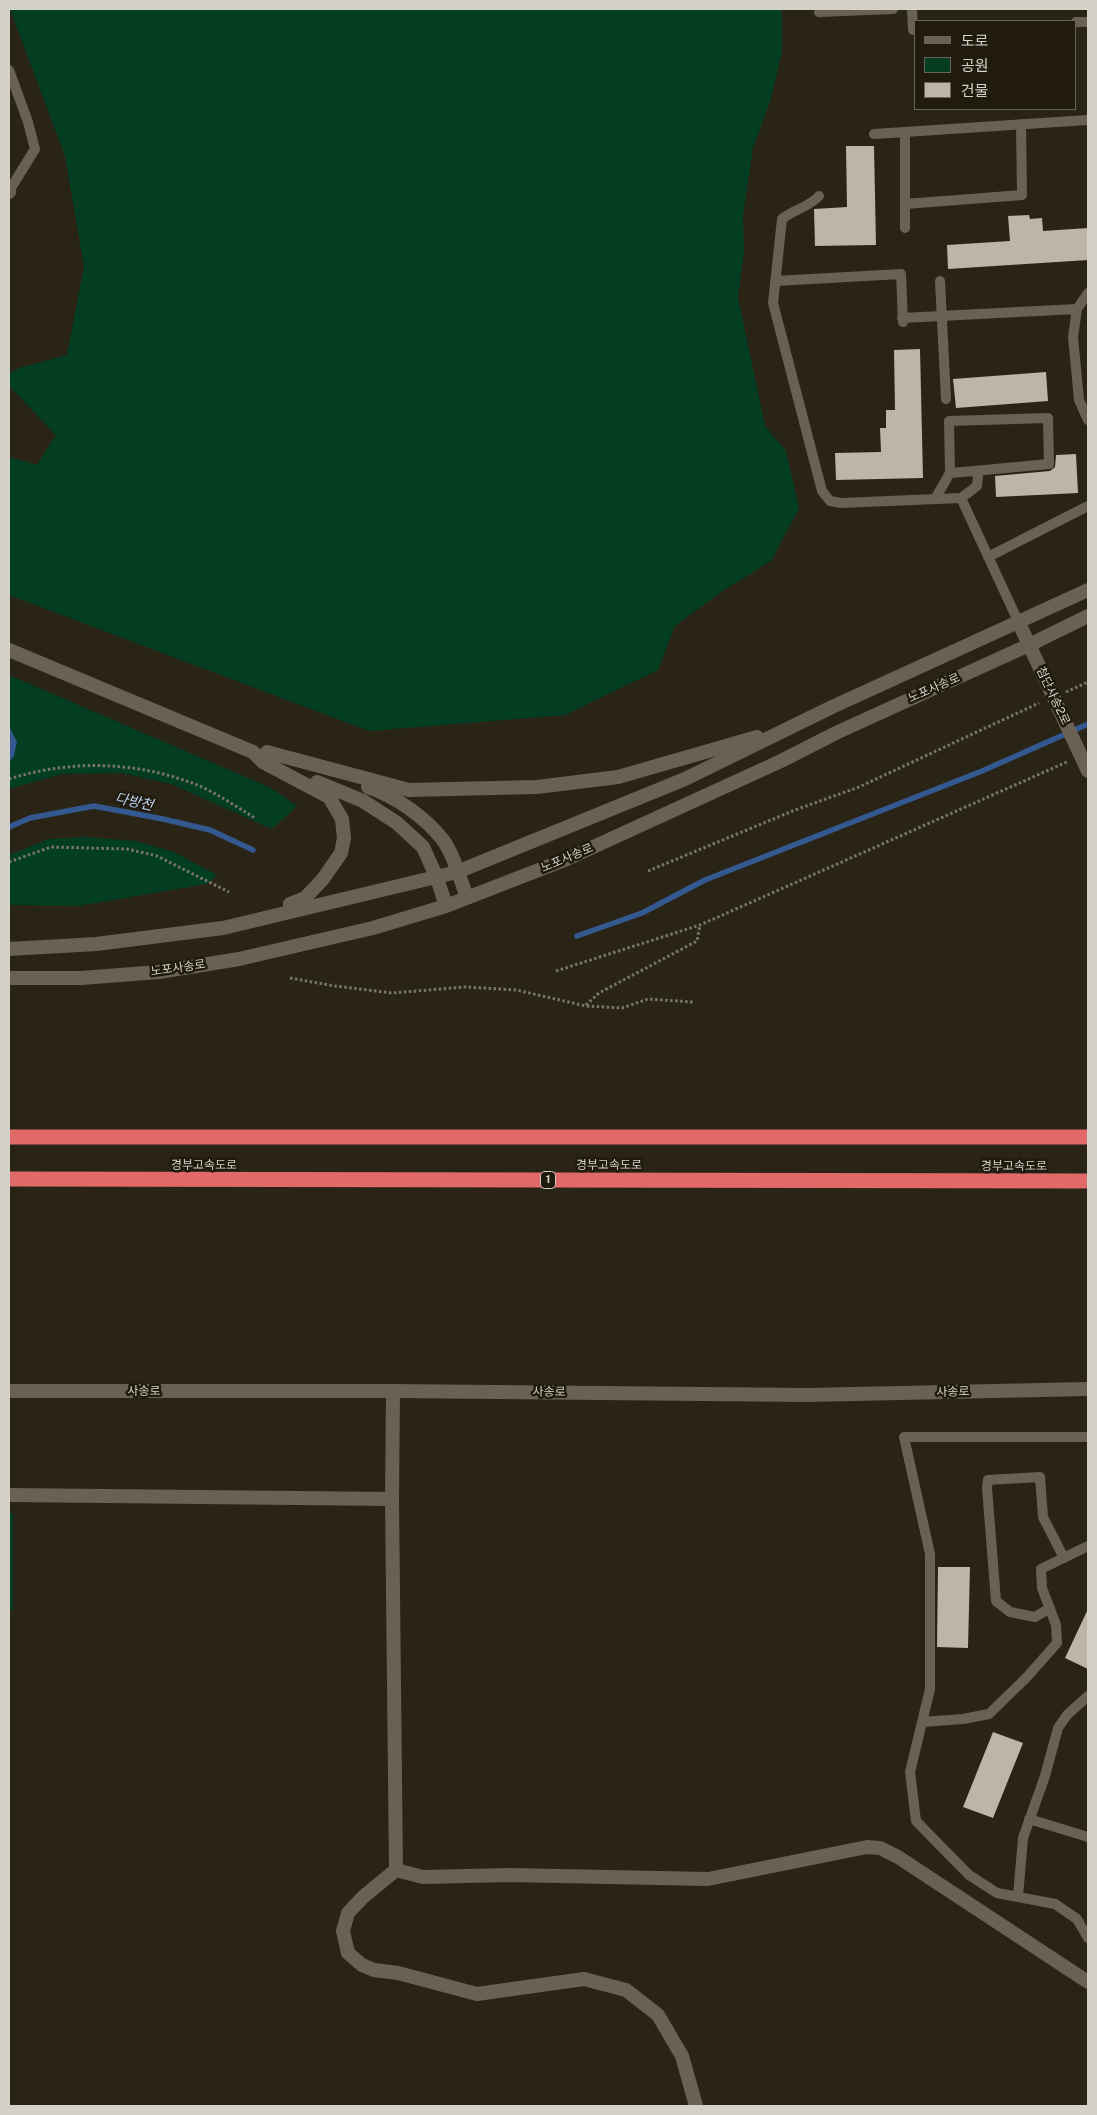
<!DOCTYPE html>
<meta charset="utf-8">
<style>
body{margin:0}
#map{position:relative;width:1097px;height:2115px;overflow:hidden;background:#2a2417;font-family:"Public Sans","Noto Sans KR",sans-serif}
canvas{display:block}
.frame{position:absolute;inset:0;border:10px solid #d4d1c8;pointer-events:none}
.legend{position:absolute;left:914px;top:20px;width:162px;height:90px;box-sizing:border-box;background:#201b0e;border:1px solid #686458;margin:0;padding:6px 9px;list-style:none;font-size:15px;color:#d4d1c8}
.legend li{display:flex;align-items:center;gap:10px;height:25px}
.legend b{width:25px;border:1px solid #686458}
</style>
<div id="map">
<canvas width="1097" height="2115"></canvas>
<div class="frame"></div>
<ul class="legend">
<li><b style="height:6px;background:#696253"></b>도로</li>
<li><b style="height:14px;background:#033d22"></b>공원</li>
<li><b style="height:14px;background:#bdb6a6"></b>건물</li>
</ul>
</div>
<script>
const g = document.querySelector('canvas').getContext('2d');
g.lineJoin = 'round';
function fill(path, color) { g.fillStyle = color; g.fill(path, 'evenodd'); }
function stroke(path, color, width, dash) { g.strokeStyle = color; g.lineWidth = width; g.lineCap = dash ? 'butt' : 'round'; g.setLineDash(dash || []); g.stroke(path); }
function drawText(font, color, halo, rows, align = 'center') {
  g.font = font + ' "Public Sans","Noto Sans KR",sans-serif'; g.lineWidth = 5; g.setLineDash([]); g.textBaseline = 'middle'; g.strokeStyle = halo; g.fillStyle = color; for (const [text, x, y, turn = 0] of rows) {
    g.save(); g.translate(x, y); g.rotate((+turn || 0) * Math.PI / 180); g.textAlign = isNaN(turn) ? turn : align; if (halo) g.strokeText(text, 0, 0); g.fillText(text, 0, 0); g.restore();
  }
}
fill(new Path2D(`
 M 10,9 L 782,9 L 782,51 L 771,99 L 753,148 L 743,216 L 744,251 L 738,297 L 765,426 L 786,451 L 799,508 L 771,561 L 721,592 L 675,626 L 658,670 L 565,715 L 369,731 L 9,595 L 9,457 L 37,465 L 56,435 L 9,386 L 9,374 L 19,368 L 67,355 L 84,267 L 65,156 Z
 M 9,675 L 271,788 L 297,806 L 272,829 L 171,784 L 121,773 L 62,774 L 9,789 Z
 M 87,837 L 136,841 L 174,852 L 217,875 L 207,884 L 78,906 L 9,905 L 9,855 L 49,839 Z
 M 9,1513 L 13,1513 L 13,1610 L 9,1610 Z`), '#033d22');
fill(new Path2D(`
 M 9,726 L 17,742 L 14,756 L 9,762 Z`), '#345890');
stroke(new Path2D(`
 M 9,827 L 30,818 L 94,806 L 163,819 L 210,830 L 253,850
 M 577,936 L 642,913 L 705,880 L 982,771 L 1088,724`), '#345890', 5.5);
fill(new Path2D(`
 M 846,146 L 874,146 L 876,245 L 815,246 L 814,209 L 847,207 Z
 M 1029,215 L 1030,219 L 1042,218 L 1043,231 L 1088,228 L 1088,260 L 948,269 L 947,245 L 1010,241 L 1008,216 Z
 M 920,349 L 923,478 L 836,480 L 835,453 L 881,452 L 880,428 L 886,428 L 886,410 L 895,410 L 894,350 Z
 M 1046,372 L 1048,401 L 956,408 L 953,379 Z
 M 1076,454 L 1078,493 L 996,497 L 995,476 L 1050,471 L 1055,467 L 1056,455 Z
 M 938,1567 L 970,1567 L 968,1648 L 937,1647 Z
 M 1088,1609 L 1088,1669 L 1065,1658 Z
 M 993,1732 L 1023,1743 L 993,1818 L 963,1807 Z`), '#bdb6a6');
stroke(new Path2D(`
 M 1066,692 L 1088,682
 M 9,779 C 69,760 133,761 192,783 C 214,791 235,806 255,818
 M 9,862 L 51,847 L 127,849 L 157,856 L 229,892
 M 648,871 L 795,810 L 859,787 L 1039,703
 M 556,971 L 700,925 L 1069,761
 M 290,978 L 335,986 L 392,993 L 465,987 L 516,990 L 586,1006 L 622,1008 L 648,999 L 693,1002
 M 586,1005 L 599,993 L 697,941 L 700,925`), '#7a756a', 3, [2.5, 2.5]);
stroke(new Path2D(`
 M 912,9 L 913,30 L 916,30
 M 819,12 L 893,9
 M 1076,22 L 1088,22
 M 9,70 L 28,122 L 35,149 L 9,191
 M 905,132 L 905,228
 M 874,134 L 1088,120
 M 819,196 C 809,207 795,209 782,219 L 773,303 L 822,491 L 830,501 L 841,503 L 961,498 L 1018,621
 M 905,204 L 1022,195 L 1021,124
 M 775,281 L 901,274 L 903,322
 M 940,281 L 946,399
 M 1088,293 L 1077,309 L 1073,337 L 1079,400 L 1088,420
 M 902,318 L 1077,309
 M 950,473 L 949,421 L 1048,418 L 1049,464 L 974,471
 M 935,499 L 950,473 L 974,471 L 978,476 L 977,486 L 961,498
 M 988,557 L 1088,506
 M 1088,1437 L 904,1437 L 930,1554 L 930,1689 L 910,1772 L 916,1821 L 969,1875 L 997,1893 L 1055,1904 L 1077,1919 L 1088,1938
 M 1050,1608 L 1035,1617 L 1010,1612 L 996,1601 L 987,1488 L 988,1480 L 1040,1477 L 1043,1517 L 1064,1558
 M 922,1722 L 963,1719 L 989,1714 L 1027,1677 L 1057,1643 L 1056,1625 L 1042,1588 L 1041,1569 L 1088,1546
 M 1029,1819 L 1088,1837
 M 1018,1896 L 1023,1838 L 1045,1776 L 1058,1728 L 1067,1715 L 1088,1696`), '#696253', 10);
stroke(new Path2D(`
 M 9,191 L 9,192
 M 1018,621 L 1088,771
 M 9,650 L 253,752
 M 393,1391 L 392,1499 L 396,1870 L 363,1897 L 348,1913 L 343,1931 L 348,1953 L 362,1965 L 374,1970 L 398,1973 L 477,1994 L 584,1979 L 626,1990 L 658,2015 L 682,2056 L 696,2106
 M 9,1495 L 392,1499
 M 396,1870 L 423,1877 L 508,1875 L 708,1879 L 867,1847 L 880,1848 L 898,1857 L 1088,1982`), '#696253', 14);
stroke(new Path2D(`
 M 253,752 L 263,762 L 271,764
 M 267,752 L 409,790 L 537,787 L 618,777 L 757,737
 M 263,762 L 329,797 L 342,819 L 344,838 L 341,853 L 323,879 L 305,898 L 290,904
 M 317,782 L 363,801 L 397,823 L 423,847 L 437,878 L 446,906
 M 368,787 C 395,796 425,817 443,840 C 454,855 461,881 467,898
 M 9,949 L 96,944 L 223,928 L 457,872 L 685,779 L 832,707 L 1088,590
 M 9,978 L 81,978 L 159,972 L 239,959 L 373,928 L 446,906 L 567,859 L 781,761 L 838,732 L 1029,645 L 1088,616
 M 9,1391 L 393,1391 L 807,1395 L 1088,1389`), '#696253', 14);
stroke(new Path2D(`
 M 9,1137 L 1088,1137
 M 9,1179 L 1088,1181`), '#e16a69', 15);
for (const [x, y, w] of [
 [548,1180,15]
]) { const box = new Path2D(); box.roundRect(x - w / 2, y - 8.5, w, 17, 4); g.fillStyle = '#201b0e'; g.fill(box); stroke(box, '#d4d1c8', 1); }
drawText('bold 11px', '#d4d1c8', null, [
 ["1",548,1180]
]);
drawText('12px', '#d4d1c8', '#201b0e', [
 ["노포사송로",934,688,-24],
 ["첨단사송2로",1053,696,65],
 ["노포사송로",567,858,-23],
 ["노포사송로",178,968,-8],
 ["경부고속도로",204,1165],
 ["경부고속도로",609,1165],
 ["경부고속도로",1014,1166],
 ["사송로",144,1391],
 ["사송로",549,1392,1],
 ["사송로",953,1392,-1]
]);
drawText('italic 14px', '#bdd2f4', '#201b0e', [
 ["다방천",134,802,12]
]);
</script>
